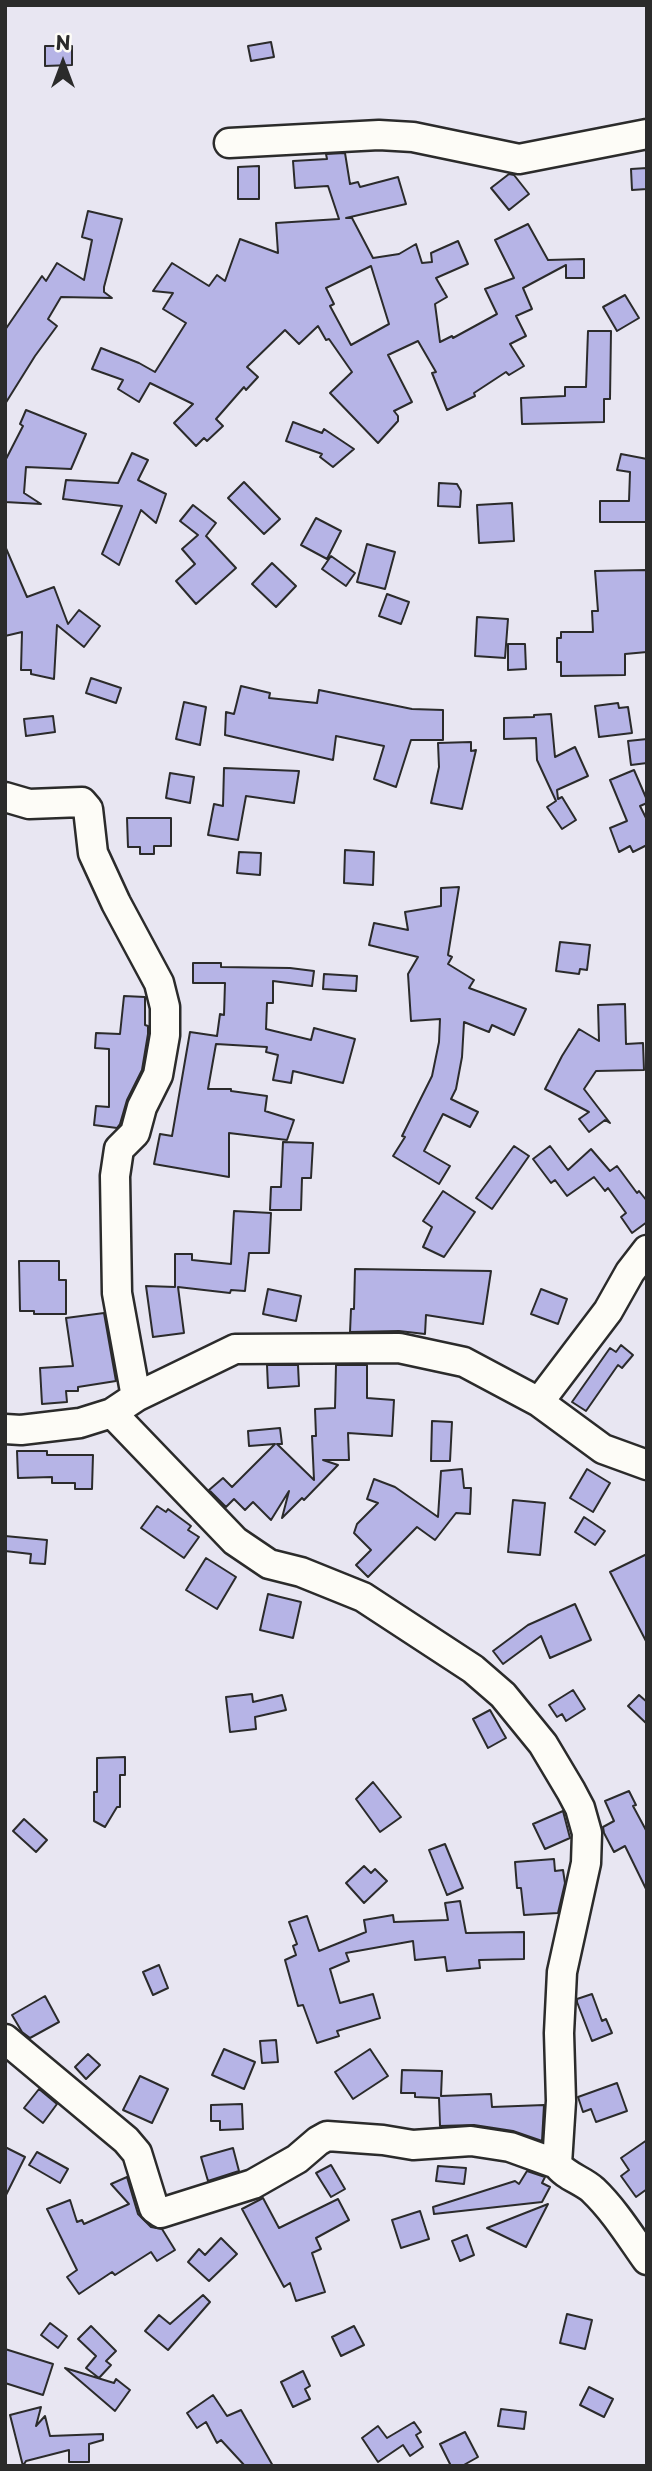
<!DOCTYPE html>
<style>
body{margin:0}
#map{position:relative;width:652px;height:2471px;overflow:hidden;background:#e8e6f2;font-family:"Playpen Sans",sans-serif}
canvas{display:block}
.frame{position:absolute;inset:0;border:7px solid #2b2b2b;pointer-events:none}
.north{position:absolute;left:28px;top:28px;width:70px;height:70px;-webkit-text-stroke:5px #fdfcf7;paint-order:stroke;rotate:0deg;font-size:19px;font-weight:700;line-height:28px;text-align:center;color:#2b2b2b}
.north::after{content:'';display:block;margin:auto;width:24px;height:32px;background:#2b2b2b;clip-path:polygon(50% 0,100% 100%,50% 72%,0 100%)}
</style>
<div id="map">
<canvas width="652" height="2471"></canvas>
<div class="frame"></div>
<div class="north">N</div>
</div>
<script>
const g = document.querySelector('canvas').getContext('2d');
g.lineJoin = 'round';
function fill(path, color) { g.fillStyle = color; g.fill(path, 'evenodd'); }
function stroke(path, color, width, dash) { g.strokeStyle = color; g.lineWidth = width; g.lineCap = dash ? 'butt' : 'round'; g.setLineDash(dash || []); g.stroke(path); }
const building = new Path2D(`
 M 271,42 L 274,57 L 251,61 L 248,46 Z
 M 45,46 L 72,46 L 72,65 L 45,66 Z
 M 345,153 L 350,184 L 358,182 L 360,187 L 398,177 L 406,204 L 346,218 L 352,218 L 373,258 L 399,254 L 416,244 L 422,263 L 432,262 L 431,253 L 458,241 L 468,264 L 436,278 L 447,297 L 435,304 L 440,342 L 452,336 L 453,338 L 497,314 L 485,289 L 514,278 L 495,240 L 528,224 L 548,260 L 584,259 L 584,278 L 566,278 L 566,265 L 523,288 L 532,309 L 516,316 L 526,336 L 510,344 L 524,366 L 509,375 L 506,372 L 474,393 L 475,396 L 447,410 L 432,373 L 436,372 L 418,341 L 388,355 L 412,402 L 394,411 L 398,416 L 398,421 L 378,443 L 330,393 L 352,372 L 329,339 L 326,340 L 318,326 L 299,344 L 285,330 L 247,367 L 258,377 L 246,390 L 244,387 L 216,419 L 223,426 L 207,441 L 204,438 L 196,446 L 174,423 L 193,404 L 150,383 L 139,402 L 118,389 L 123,380 L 92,369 L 101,348 L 139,363 L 155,372 L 186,323 L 163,309 L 173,293 L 153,291 L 172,263 L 209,286 L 217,275 L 225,281 L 240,239 L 278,253 L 276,223 L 339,219 L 328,186 L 295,188 L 293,161 L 327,159 L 326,154 ZM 371,266 L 389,324 L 351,345 L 330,306 L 334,304 L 326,288 Z
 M 259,166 L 259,199 L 238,199 L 238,167 Z
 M 647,168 L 647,189 L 632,190 L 631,169 Z
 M 509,174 L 514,175 L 529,194 L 509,210 L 491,188 Z
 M 88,211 L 122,219 L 104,287 L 104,292 L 112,298 L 61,297 L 48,319 L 57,326 L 35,356 L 5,404 L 5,330 L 42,276 L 46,281 L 57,263 L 84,280 L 92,240 L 82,237 Z
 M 625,295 L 639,318 L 617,331 L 603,307 Z
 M 588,331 L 611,331 L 610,399 L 604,399 L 604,422 L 522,424 L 521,398 L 565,396 L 565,387 L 586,387 Z
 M 26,410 L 86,434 L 71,469 L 26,467 L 24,493 L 41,504 L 5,502 L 5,461 L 23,426 L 20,424 Z
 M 293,422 L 322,433 L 324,429 L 354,449 L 333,467 L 320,457 L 322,454 L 286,441 Z
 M 132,453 L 148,460 L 138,480 L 166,494 L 156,523 L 141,510 L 119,565 L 102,554 L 122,506 L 63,499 L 66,480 L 118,483 Z
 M 621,454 L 647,459 L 647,522 L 600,522 L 600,501 L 629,501 L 630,472 L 617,470 Z
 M 244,482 L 280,519 L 264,534 L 228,498 Z
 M 439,483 L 457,484 L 461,491 L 460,507 L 438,506 Z
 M 512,503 L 514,541 L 479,543 L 477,505 Z
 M 193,505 L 216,523 L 206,536 L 236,568 L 196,604 L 176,581 L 195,564 L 182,549 L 198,535 L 180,521 Z
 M 316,518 L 341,531 L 327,559 L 301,545 Z
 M 367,544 L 395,552 L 385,589 L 357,582 Z
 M 5,546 L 27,597 L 54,587 L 68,624 L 79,610 L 100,626 L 84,647 L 57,625 L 54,679 L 31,674 L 31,670 L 21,670 L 22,632 L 5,636 Z
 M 331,556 L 355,573 L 346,586 L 322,569 Z
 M 272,563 L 296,586 L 276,607 L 252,584 Z
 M 647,570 L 647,652 L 625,654 L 625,675 L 561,676 L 561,662 L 557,662 L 557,638 L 561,638 L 561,632 L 593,632 L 592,611 L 598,611 L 595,571 Z
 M 387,594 L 409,602 L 401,624 L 379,616 Z
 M 477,617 L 508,619 L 505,658 L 475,656 Z
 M 508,644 L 525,644 L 526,669 L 508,670 Z
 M 91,678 L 121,688 L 116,703 L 86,693 Z
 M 241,686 L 270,693 L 269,698 L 317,703 L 319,690 L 412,709 L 443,710 L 443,740 L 411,740 L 396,787 L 374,779 L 384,746 L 336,736 L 333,760 L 225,735 L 226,712 L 234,714 Z
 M 184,702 L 206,707 L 200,745 L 176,739 Z
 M 618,703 L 619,708 L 628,707 L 632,733 L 599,737 L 595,706 Z
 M 551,714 L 555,757 L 575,747 L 588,776 L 557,790 L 558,799 L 562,797 L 576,820 L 562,829 L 547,807 L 556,801 L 537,760 L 536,738 L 504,739 L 504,718 L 534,717 L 534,715 Z
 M 53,716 L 55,732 L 26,736 L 24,719 Z
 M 647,739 L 647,763 L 631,765 L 628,741 Z
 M 471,742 L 471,751 L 476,750 L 462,809 L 431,803 L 439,767 L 438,743 Z
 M 224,768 L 299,771 L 294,803 L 246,796 L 238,840 L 208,835 L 214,804 L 223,806 Z
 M 634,770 L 647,800 L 647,803 L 640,806 L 647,820 L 647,845 L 633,852 L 630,846 L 619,852 L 610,828 L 627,821 L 610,780 Z
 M 170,773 L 194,777 L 190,803 L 166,798 Z
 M 127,818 L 171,818 L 171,846 L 154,846 L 154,854 L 140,854 L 140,847 L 128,847 Z
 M 345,850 L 374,852 L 373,885 L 344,883 Z
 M 239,852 L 261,853 L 260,875 L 237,873 Z
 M 459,887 L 448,955 L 452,957 L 448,964 L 474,980 L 469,988 L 526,1009 L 514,1035 L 492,1025 L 489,1032 L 464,1022 L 462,1057 L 456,1089 L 451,1099 L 478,1112 L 470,1127 L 443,1114 L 424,1151 L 450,1166 L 439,1184 L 393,1156 L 405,1137 L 402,1136 L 432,1076 L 439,1042 L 440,1019 L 411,1021 L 408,974 L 418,957 L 369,945 L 374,923 L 408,930 L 405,912 L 441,906 L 441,888 Z
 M 560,942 L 590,945 L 587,970 L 580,969 L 579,974 L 556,971 Z
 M 193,963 L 221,963 L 221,967 L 290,968 L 314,971 L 312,986 L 273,981 L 273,1003 L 267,1003 L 266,1029 L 311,1040 L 314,1028 L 355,1039 L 343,1083 L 293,1071 L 291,1083 L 273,1080 L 278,1055 L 266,1052 L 267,1047 L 216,1044 L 208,1089 L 231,1089 L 231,1091 L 267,1096 L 265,1111 L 294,1120 L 287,1140 L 229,1133 L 229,1177 L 154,1164 L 160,1134 L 172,1136 L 190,1032 L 217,1036 L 220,1014 L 224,1015 L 225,983 L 193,983 Z
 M 324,974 L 357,976 L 356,991 L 323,989 Z
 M 124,996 L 145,997 L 145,1025 L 148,1026 L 148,1034 L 142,1070 L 127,1100 L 120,1124 L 117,1128 L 94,1125 L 96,1106 L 109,1107 L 109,1049 L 95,1048 L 96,1033 L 120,1034 Z
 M 625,1004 L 626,1044 L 643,1043 L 644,1070 L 596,1071 L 584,1089 L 610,1123 L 605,1120 L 589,1132 L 579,1119 L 589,1112 L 545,1089 L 562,1056 L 579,1029 L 599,1041 L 598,1005 Z
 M 283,1142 L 313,1143 L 311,1178 L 302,1178 L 301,1210 L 270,1210 L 271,1187 L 281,1187 Z
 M 514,1146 L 529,1156 L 492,1209 L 476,1198 Z
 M 550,1146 L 568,1170 L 591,1149 L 610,1171 L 617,1166 L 637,1193 L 639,1191 L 647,1201 L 647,1222 L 632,1233 L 621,1217 L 626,1213 L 608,1188 L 605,1191 L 594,1177 L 567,1196 L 555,1180 L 551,1183 L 533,1159 Z
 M 443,1191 L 475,1212 L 444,1257 L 423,1247 L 432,1227 L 423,1221 Z
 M 234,1211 L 271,1213 L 269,1253 L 249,1253 L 245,1291 L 231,1290 L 230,1293 L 178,1287 L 184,1333 L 153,1337 L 146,1286 L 175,1287 L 175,1254 L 192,1254 L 192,1260 L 231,1264 Z
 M 19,1261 L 59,1261 L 59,1280 L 66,1280 L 66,1314 L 34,1314 L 34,1311 L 20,1311 Z
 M 355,1269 L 491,1271 L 483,1324 L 426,1315 L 425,1334 L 399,1331 L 350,1332 L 351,1309 L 354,1309 Z
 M 268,1289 L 301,1296 L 296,1321 L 263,1314 Z
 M 541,1289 L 567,1299 L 558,1324 L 531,1314 Z
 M 104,1313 L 116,1381 L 78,1387 L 78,1391 L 66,1391 L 67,1402 L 42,1404 L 40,1368 L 73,1366 L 66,1318 Z
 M 621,1345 L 633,1355 L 622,1368 L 618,1365 L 586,1411 L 572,1402 L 610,1348 L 616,1352 Z
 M 267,1365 L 298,1365 L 299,1386 L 268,1388 Z
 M 336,1365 L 367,1365 L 367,1398 L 394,1400 L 392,1436 L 348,1433 L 349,1460 L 323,1460 L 338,1465 L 304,1500 L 302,1498 L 282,1518 L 289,1491 L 271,1520 L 253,1502 L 245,1510 L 234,1499 L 226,1507 L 209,1490 L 223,1478 L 232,1487 L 275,1444 L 249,1446 L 248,1431 L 280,1428 L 282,1444 L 277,1444 L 314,1480 L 312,1436 L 316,1436 L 315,1409 L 335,1408 Z
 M 432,1421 L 452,1422 L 450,1461 L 431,1461 Z
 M 17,1451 L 47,1451 L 47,1455 L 93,1455 L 92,1489 L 75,1489 L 75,1483 L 52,1483 L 52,1477 L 18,1478 Z
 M 462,1469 L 464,1488 L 471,1488 L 470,1514 L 456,1513 L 435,1540 L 417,1527 L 368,1577 L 356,1565 L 371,1550 L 354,1533 L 357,1524 L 378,1503 L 367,1499 L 374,1479 L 395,1487 L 438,1517 L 441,1471 Z
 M 587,1469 L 610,1483 L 593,1512 L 570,1498 Z
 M 513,1500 L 545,1503 L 540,1555 L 508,1552 Z
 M 157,1506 L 166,1512 L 168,1509 L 191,1526 L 188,1530 L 199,1537 L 184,1558 L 141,1528 Z
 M 584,1517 L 605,1531 L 595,1545 L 575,1532 Z
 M 5,1536 L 47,1540 L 45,1564 L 30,1563 L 31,1554 L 5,1551 Z
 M 647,1554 L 647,1643 L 610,1572 Z
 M 206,1558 L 236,1577 L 217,1609 L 186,1590 Z
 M 268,1594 L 301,1602 L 293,1638 L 260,1630 Z
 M 575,1604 L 591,1640 L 550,1658 L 541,1636 L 503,1664 L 493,1651 L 528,1625 Z
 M 573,1690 L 585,1709 L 566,1721 L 562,1714 L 557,1717 L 549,1705 Z
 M 252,1694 L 253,1702 L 282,1695 L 286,1710 L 255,1717 L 256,1729 L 230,1732 L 226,1697 Z
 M 639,1695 L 647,1702 L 647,1724 L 628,1706 Z
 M 490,1710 L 506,1738 L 488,1748 L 473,1719 Z
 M 125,1757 L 125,1775 L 120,1775 L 120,1807 L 117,1807 L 105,1827 L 94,1821 L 94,1792 L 97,1792 L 97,1758 Z
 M 373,1782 L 401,1817 L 380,1832 L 356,1799 Z
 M 629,1791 L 636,1805 L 633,1806 L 647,1832 L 647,1891 L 625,1846 L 614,1852 L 604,1833 L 603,1827 L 614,1821 L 605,1801 Z
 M 563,1811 L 570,1838 L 545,1849 L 533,1824 Z
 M 24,1819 L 47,1840 L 36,1852 L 13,1831 Z
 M 445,1844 L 463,1888 L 447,1895 L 429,1850 Z
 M 554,1859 L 555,1871 L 563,1870 L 565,1883 L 558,1913 L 524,1915 L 521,1888 L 517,1888 L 515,1862 Z
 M 364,1866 L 371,1873 L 375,1869 L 387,1881 L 364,1903 L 346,1883 Z
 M 460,1901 L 466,1933 L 524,1932 L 524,1959 L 479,1960 L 480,1968 L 447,1971 L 445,1957 L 415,1960 L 413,1941 L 346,1953 L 349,1961 L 330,1969 L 340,2003 L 373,1994 L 380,2018 L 337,2031 L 339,2036 L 317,2043 L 303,2005 L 298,2006 L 285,1960 L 296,1955 L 293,1946 L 297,1944 L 289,1922 L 307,1916 L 319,1951 L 366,1932 L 364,1920 L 393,1915 L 394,1922 L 448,1920 L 445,1903 Z
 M 159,1965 L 168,1988 L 153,1995 L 143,1972 Z
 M 592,1994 L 602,2021 L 606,2019 L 612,2033 L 592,2041 L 577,2002 L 577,1999 Z
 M 45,1996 L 59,2022 L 30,2038 L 22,2032 L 12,2015 Z
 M 276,2040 L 278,2062 L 262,2063 L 260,2041 Z
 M 224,2049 L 255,2062 L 244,2089 L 212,2075 Z
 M 370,2049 L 388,2076 L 353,2099 L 335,2072 Z
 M 88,2054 L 100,2065 L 86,2079 L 75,2067 Z
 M 402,2070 L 442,2071 L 441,2096 L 491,2094 L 492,2107 L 544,2105 L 542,2141 L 513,2131 L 474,2125 L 440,2126 L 439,2098 L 415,2097 L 415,2093 L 401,2093 Z
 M 140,2076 L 168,2089 L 152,2123 L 123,2110 Z
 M 617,2083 L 627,2111 L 596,2122 L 591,2109 L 583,2112 L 578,2097 Z
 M 39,2089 L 57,2104 L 43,2123 L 24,2108 Z
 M 242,2104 L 243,2129 L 220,2130 L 220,2121 L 211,2121 L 211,2105 Z
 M 647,2140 L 647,2189 L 636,2197 L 621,2176 L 629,2170 L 621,2158 Z
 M 5,2147 L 25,2157 L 5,2197 Z
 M 233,2148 L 239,2171 L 208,2181 L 201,2157 Z
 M 37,2152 L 68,2169 L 60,2183 L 29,2165 Z
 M 331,2165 L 345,2189 L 331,2197 L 316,2173 Z
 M 438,2166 L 466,2168 L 464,2184 L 436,2181 Z
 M 527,2171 L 545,2177 L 542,2183 L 550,2187 L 542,2202 L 434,2214 L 433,2207 L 515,2181 L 519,2184 Z
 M 127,2177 L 138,2214 L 151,2227 L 162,2229 L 175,2250 L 157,2261 L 151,2252 L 115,2275 L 112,2272 L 79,2294 L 67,2277 L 77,2270 L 47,2209 L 70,2200 L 77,2222 L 82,2220 L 84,2224 L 129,2204 L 111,2184 Z
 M 263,2198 L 279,2228 L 338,2199 L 349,2220 L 316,2238 L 321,2249 L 312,2253 L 325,2292 L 296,2301 L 290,2283 L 284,2287 L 242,2209 Z
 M 548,2204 L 526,2247 L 487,2228 Z
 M 420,2211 L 429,2239 L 401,2248 L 392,2220 Z
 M 467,2235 L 474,2255 L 460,2261 L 452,2241 Z
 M 221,2238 L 237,2254 L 209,2281 L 188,2262 L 199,2249 L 205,2255 Z
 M 203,2295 L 210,2302 L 168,2350 L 145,2331 L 159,2315 L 170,2324 Z
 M 567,2314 L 592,2320 L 585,2349 L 560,2343 Z
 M 50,2323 L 67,2336 L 58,2348 L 41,2335 Z
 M 91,2326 L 116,2351 L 106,2361 L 111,2365 L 99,2378 L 86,2368 L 96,2356 L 78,2339 Z
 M 354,2326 L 364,2345 L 341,2356 L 332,2337 Z
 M 5,2349 L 53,2364 L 43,2395 L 5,2383 Z
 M 65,2368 L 114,2383 L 116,2379 L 130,2390 L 115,2411 Z
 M 303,2371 L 310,2386 L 305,2389 L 310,2399 L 293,2407 L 281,2382 Z
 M 589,2387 L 613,2399 L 604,2417 L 580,2405 Z
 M 213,2395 L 227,2416 L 241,2410 L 273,2466 L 245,2466 L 221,2440 L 217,2443 L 206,2422 L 197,2428 L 187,2413 Z
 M 41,2407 L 36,2426 L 45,2416 L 50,2436 L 103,2434 L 103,2440 L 89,2444 L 89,2462 L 69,2462 L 69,2450 L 26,2461 L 23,2466 L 10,2415 Z
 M 501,2409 L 526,2412 L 524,2429 L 498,2426 Z
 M 414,2422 L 421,2432 L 416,2435 L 423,2447 L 410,2456 L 403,2445 L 378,2462 L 362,2438 L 378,2426 L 387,2438 Z
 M 465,2432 L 478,2457 L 462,2466 L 451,2466 L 440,2444 Z`);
fill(building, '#b6b4e6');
stroke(building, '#2b2b2b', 2);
const minor = new Path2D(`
 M 229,143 L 379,135 L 413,137 L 519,159 L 647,134
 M 5,797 L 29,804 L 82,802 L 88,809 L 93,853 L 116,903 L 159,983 L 165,1007 L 165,1035 L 158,1075 L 142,1107 L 135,1133 L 119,1149 L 115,1176 L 117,1293 L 136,1397
 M 539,1402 L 608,1311 L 630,1272 L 647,1250
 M 112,1413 L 235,1541 L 269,1564 L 301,1572 L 363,1597 L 473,1669 L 503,1695 L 543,1744 L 571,1791 L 580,1808 L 587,1833 L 586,1863 L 562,1972 L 559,2033 L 561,2101 L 557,2164 C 565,2176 582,2180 593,2190 C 614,2210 630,2236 647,2260
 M 5,1429 L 21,1430 L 80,1423 L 112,1413 L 136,1397 L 235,1349 L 399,1348 L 464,1362 L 539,1402 L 603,1449 L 647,1465
 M 5,2039 L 126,2140 L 137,2153 L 154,2208 L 161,2213 L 253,2184 L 297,2159 L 318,2141 L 327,2136 L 383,2140 L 413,2145 L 471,2141 L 510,2147 L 557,2164`);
stroke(minor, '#2b2b2b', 33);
stroke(minor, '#fdfcf7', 28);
</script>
